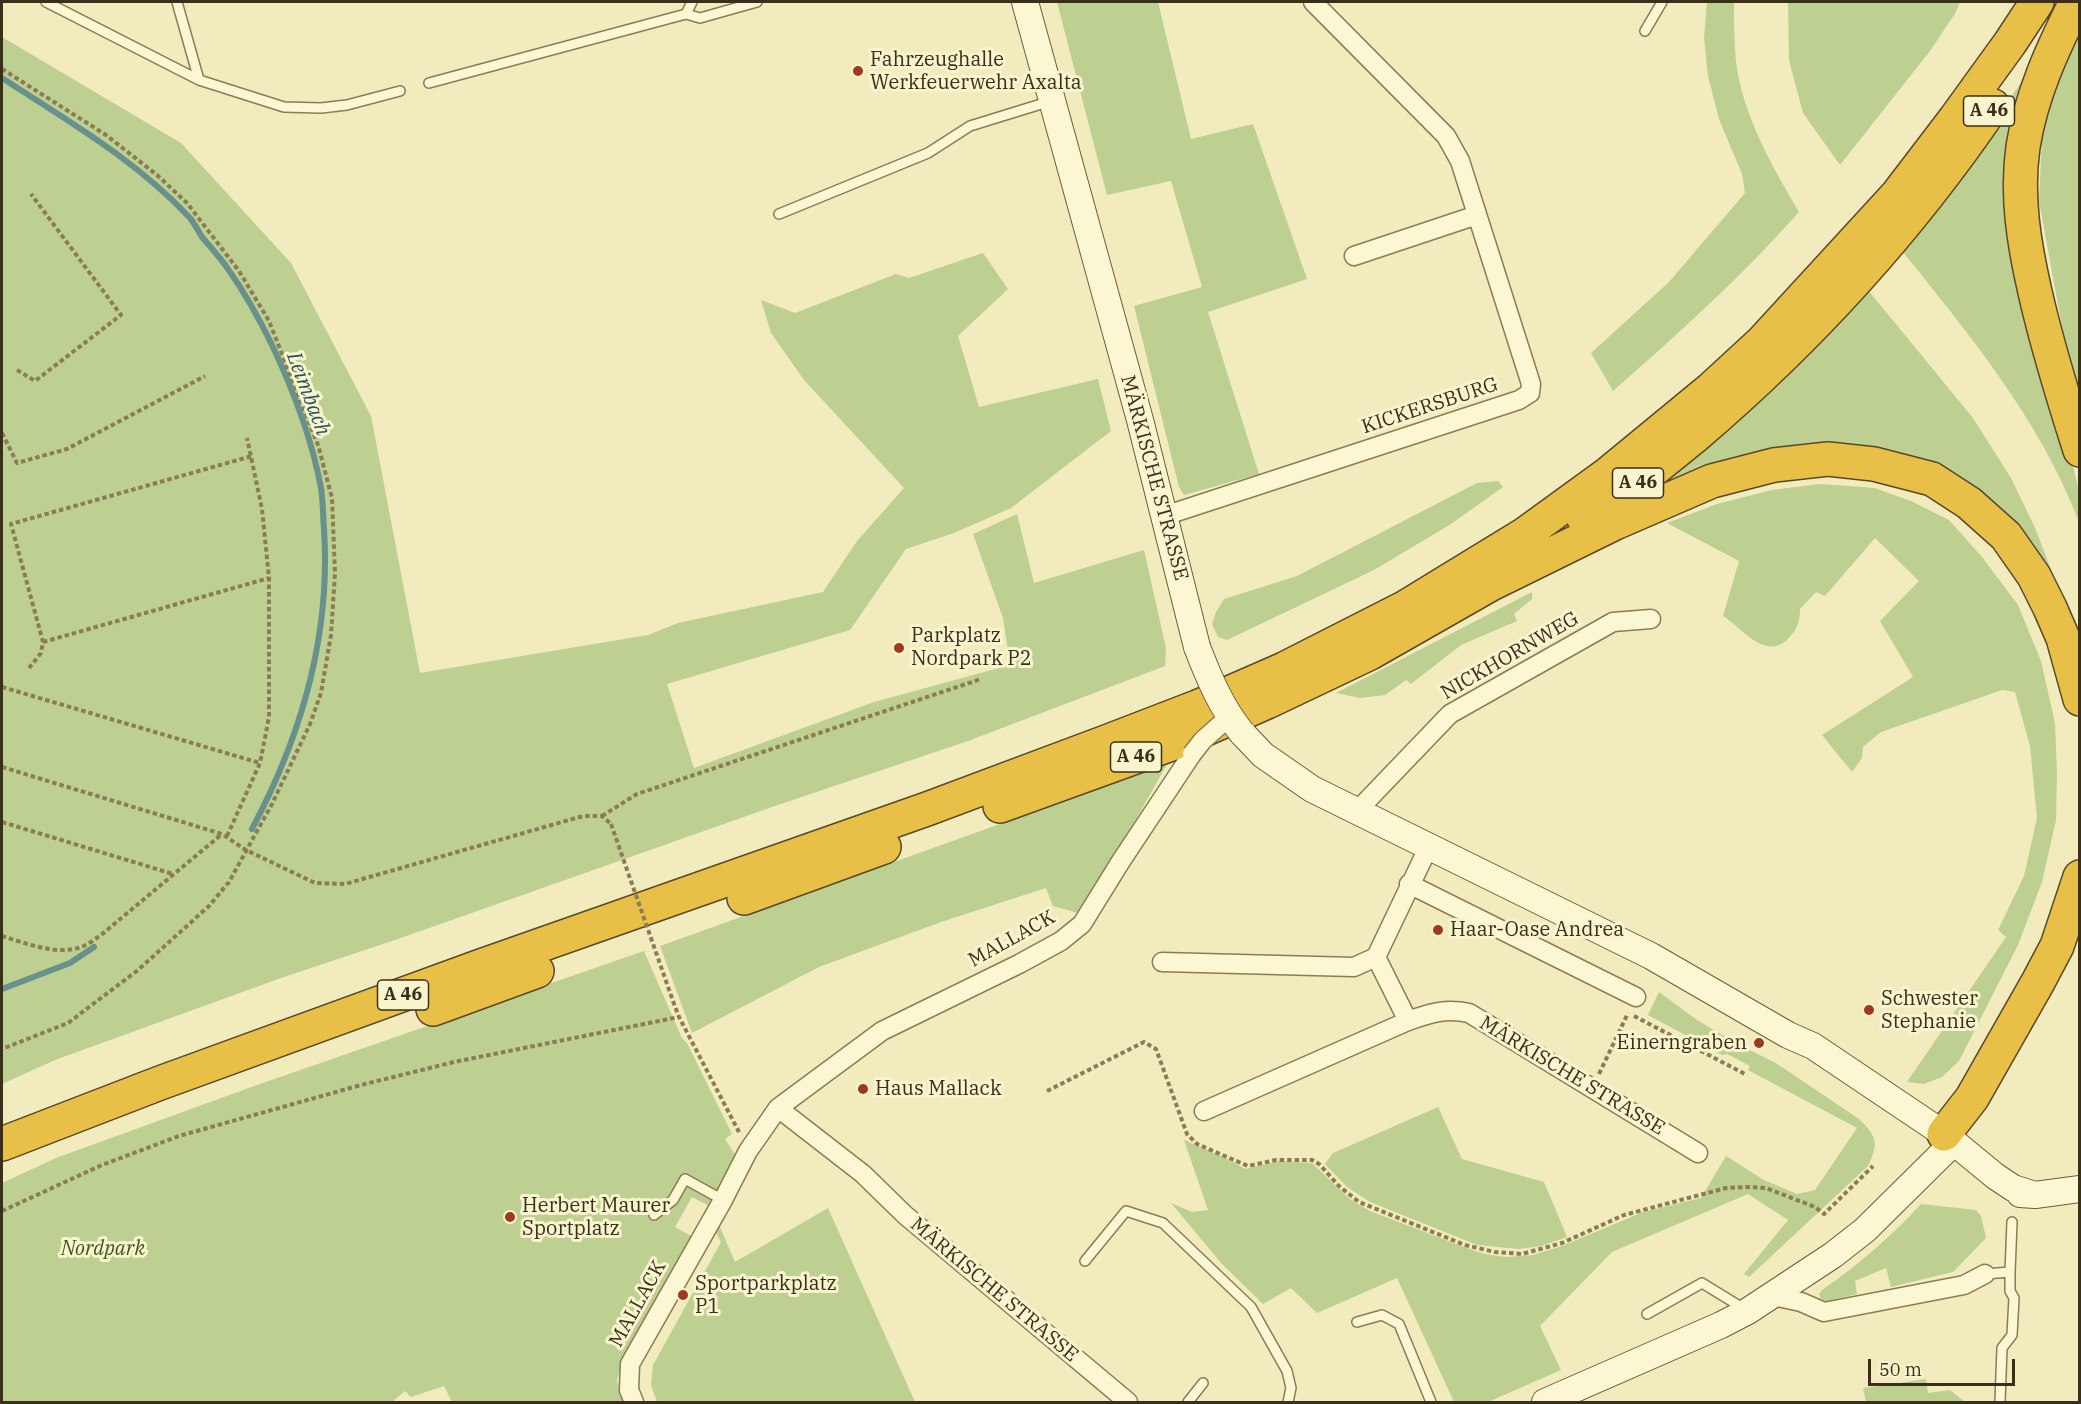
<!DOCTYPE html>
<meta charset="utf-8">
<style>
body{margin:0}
#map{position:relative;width:2081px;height:1404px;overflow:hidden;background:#f1ebbe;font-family:"IBM Plex Serif",serif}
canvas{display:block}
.frame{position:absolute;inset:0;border:3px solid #392f1b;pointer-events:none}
.scale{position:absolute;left:1868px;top:1359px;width:147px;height:27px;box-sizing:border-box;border:3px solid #392f1b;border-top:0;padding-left:8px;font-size:18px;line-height:21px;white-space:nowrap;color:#392f1b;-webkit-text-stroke:4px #f8f4ce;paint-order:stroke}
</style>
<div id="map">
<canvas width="2081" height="1404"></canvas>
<div class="frame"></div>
<div class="scale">50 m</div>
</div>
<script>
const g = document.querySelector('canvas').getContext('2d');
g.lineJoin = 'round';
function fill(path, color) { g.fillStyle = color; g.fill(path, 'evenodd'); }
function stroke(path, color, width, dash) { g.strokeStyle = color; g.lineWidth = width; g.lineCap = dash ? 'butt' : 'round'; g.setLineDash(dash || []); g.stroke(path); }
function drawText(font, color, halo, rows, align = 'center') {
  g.font = font + ' "IBM Plex Serif",serif'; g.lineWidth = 6; g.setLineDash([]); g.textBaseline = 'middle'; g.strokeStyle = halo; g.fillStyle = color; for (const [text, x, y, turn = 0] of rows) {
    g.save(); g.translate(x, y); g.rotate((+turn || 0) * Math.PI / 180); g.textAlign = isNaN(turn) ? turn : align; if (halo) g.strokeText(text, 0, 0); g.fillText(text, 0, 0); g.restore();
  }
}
fill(new Path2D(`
 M 1057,2 L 1158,2 L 1191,139 L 1253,124 L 1307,279 L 1208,312 L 1259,474 L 1184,495 L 1179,487 L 1134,306 L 1202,287 L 1171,181 L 1107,195 Z
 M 1707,2 L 1734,2 C 1734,22 1734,42 1736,62 C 1743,116 1772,166 1799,212 C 1741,277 1678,334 1613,391 L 1591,353 L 1669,282 L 1745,193 L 1742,174 L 1719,119 L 1708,76 L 1704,38 Z
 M 1788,2 L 1960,2 L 1956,12 L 1930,51 L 1840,165 L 1803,113 L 1789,60 Z
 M 2079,18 L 2079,389 L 2063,332 L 2039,201 L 2042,138 L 2063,47 Z
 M 2,37 L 181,143 L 291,263 L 371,416 L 420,673 L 648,635 L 678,623 L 823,592 L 857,541 L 904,488 L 804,380 L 771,333 L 761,300 L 795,313 L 896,274 L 909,278 L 983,253 L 1008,289 L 958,336 L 979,407 L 1098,379 L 1111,431 L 1011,508 L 954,533 L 906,549 L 850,630 L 667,684 L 694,768 L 874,702 L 1010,665 L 1003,618 L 973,534 L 1017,514 L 1034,583 L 1144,550 L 1166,648 L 1165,666 L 968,741 L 772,807 L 398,939 L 281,978 L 55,1060 L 2,1084 Z
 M 2033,67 L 2022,112 L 2069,449 L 2079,491 L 2079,522 C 2040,419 1968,333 1899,247 Z
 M 1863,284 L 1973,418 L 2011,478 L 2036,530 L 2050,567 L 2067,626 L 2046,581 L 1900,458 L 1630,504 Z
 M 1498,481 L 1503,487 L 1451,524 L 1374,570 L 1227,640 L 1218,637 L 1212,624 L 1216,612 L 1224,599 L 1297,576 L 1477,483 Z
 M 1820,484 L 1875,488 L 1913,502 L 1949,520 L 1982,557 L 2018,605 L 2041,661 L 2055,723 L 2057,774 L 2056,820 L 2042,882 L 2018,945 L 1959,1061 L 1942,1077 L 1924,1084 L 1907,1082 L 2006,937 L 1998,930 L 2024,876 L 2037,818 L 2030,746 L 2015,692 L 2002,690 L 1881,732 L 1863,747 L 1862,758 L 1852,772 L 1822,735 L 1913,677 L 1880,621 L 1919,581 L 1875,538 L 1825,596 L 1816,592 L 1800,609 C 1800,622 1797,629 1788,639 C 1765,661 1742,628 1723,616 L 1739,561 L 1667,523 L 1717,504 L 1772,490 Z
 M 1532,592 L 1532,599 L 1514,614 L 1517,621 L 1461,645 L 1411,684 L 1406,680 L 1385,695 L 1360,698 L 1336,693 Z
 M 1167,764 L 1111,864 L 1078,913 L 1053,906 L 1046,888 L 941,922 L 819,967 L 692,1033 L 660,946 Z
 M 644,951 L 682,1038 L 687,1043 L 732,1134 L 725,1139 L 738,1159 L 711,1207 L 692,1197 L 675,1227 L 693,1237 L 620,1368 L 617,1381 L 623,1402 L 452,1402 L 444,1386 L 411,1397 L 405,1391 L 392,1402 L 2,1402 L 2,1183 L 56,1158 L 257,1085 Z
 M 1659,992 L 1697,1020 L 1741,1046 L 1776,1063 L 1859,1119 C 1877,1136 1879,1144 1868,1166 L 1749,1277 L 1744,1274 L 1788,1220 L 1748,1194 L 1612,1252 L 1540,1326 L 1561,1370 L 1488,1402 L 1454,1402 L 1397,1278 L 1317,1313 L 1291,1288 L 1263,1304 L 1222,1264 L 1171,1203 L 1192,1212 L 1208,1210 L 1184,1140 L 1232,1161 L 1245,1169 L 1279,1161 L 1312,1163 L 1350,1199 L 1370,1211 L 1464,1247 L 1485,1254 L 1506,1257 L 1533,1255 L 1562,1246 L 1643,1212 L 1701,1198 L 1726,1156 L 1764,1180 L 1797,1194 L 1815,1190 L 1857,1128 L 1748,1070 L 1750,1066 L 1727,1054 L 1722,1055 L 1648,1015 Z
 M 1438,1107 L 1462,1159 L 1544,1182 L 1567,1237 L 1541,1246 L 1519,1249 L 1477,1245 L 1370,1202 L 1347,1187 L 1325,1164 L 1333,1153 Z
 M 1921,1204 L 1976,1210 L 1981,1216 L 1986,1238 L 1953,1272 L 1891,1287 L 1886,1268 L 1855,1281 L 1857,1294 L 1827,1301 L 1821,1299 L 1819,1294 L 1822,1290 C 1858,1265 1891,1237 1921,1204 Z
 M 828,1208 L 915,1402 L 657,1402 L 651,1385 L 653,1365 L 721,1242 L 713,1227 L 717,1220 L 735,1262 Z
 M 1926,1379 L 1928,1393 L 1950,1390 L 1965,1402 L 1866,1402 L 1863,1388 Z`), '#bdd091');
stroke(new Path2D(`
 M 2,78 C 68,121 136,160 190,218 C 195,224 198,231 202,237 C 211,248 220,257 228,269 C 245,293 260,320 273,347 C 294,392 312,439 321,488 C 323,501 323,516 324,529 C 331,635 302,735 252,829
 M 2,989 L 70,963 L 94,947`), '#68918e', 6);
const service = new Path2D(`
 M 46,2 L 199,80 L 284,107 L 321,108 L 347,105 L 400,91
 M 177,2 L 199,80
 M 686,14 L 692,2
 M 1645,31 L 1662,2
 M 429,83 L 686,14 L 700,18 L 757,2
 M 779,214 L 928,153 L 970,126 L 1051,101
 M 654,1215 L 673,1200 L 685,1179 L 723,1200
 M 1085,1261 L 1126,1211 L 1163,1223 L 1251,1307 L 1287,1371 L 1291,1388 L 1288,1402
 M 1985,1274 L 2010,1272
 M 1647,1314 L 1702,1283 L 1746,1310
 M 1357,1322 L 1382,1315 L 1399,1324 L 1431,1402
 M 1188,1402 L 1203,1383
 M 2000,1402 L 2002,1348 L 2012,1335 L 2014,1298 L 2010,1291 L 2010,1272 L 2012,1222`);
const minor = new Path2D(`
 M 1354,256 L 1477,215
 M 1164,516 L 1519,400 L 1530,393 L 1531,384 L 1460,161 L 1446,136 L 1313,2
 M 1356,812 L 1450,714 L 1613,622 L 1651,619
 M 1409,884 L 1636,997
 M 1376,957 L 1408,1021 C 1430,1013 1446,1008 1469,1013 L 1698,1153
 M 1162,962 L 1354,967 L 1376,957 L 1429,846
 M 778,1108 L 863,1174 L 905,1215 L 1128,1402
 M 1204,1111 L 1408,1021
 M 1773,1296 L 1801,1302 L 1824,1312 L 1964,1285 L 1985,1274
 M 634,1402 L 629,1390 L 630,1364 L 723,1200 L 748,1151 L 778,1108 L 882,1031 L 1019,964 L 1061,941 L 1082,924 L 1121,861 L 1192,754`);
const secondary = new Path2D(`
 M 1025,2 L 1140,420 L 1197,647
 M 1242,733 L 1263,755 L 1312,789 L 1651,956 L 1788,1035 L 1813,1046 L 1944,1134 L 1995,1176 L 2013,1188 L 2035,1195
 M 2020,1194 L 2035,1195 L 2080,1189
 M 1545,1402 L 1721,1325 L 1748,1311 L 1833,1255 L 1865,1230 L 1953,1143`);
const motorway = new Path2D(`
 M 2076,2 C 2053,48 2031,95 2023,147 C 2016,196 2024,244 2035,292 C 2047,345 2063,397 2080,450
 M 1584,519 C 1624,495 1658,466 1694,437 C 1807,341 1910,228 1993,106
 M 1000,806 L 1174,743 L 1267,702 L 1370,653 L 1491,584 L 1615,523 L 1712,481 L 1774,465 L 1828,459 L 1874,464 L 1932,479 L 1969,503 L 2006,536 L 2034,576 L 2050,608 L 2063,638 L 2080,699
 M 744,898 L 884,847
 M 433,1009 L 537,971
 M 1944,1134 L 1972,1098 L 2038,982 L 2057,946 L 2080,877
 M 2,1144 L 160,1083 L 481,966 L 927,809 L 1106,742 L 1197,707 L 1284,669 L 1404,608 L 1525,534 L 1609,473 L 1711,389 L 1762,342 L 1897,195 L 1955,119 L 2010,43 L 2037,2`);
stroke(service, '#8b7c55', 12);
stroke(minor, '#8b7c55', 21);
stroke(secondary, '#6d5c39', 28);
stroke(motorway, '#58482a', 36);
stroke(new Path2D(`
 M 2,69 L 106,135 L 157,175 L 187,203 L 239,271 L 269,321 L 318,445 L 332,498 L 335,573 L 331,635 L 321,693 L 310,724 L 272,804 L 229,882 L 209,906 L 138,970 L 68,1023 L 2,1049
 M 17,370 L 35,381 L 121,315 L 31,194
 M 2,433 L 17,463 L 67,449 L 205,376
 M 43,642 L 269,578
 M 29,668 L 41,653 L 43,642 L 11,524 L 252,456
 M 2,687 L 260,763
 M 2,767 L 222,834 L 246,850 L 315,883 L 345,884 L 583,816 L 602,816 L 611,824
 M 602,816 L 637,794 L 981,679
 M 2,822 L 173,874
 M 227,836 L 260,763 L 269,717 L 269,578 L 262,509 L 247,438
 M 2,936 C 25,943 57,956 81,947 C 88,945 95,939 101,935 L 222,834
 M 673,1001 L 679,1017 L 740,1134
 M 1634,1016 L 1745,1074
 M 1599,1074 L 1628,1013
 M 1047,1091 L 1144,1042 L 1156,1049 L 1187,1134 L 1197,1144 L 1248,1166 L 1276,1160 L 1312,1160 L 1319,1164 L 1339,1186 L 1359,1202 L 1465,1245 L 1495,1252 L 1522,1254 L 1562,1243 L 1624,1215 L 1726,1188 L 1747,1187 L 1766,1188 L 1815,1207 L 1824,1214 L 1873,1166
 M 2,1211 L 102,1165 L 179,1136 L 361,1085 L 454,1062 L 679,1017`), '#8b7c55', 4, [4.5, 3]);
stroke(service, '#fbf7d2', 9);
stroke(minor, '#fbf7d2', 18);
stroke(secondary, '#fbf7d2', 26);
stroke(motorway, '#e8bf47', 33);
const minorBridge = new Path2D(`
 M 1192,754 L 1203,740 L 1229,717`);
const secondaryBridge = new Path2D(`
 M 1197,647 C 1209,678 1221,707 1242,733`);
stroke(minorBridge, '#8b7c55', 21, []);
stroke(secondaryBridge, '#6d5c39', 28, []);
stroke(new Path2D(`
 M 611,824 L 673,1001`), '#8b7c55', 4, [4.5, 3]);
stroke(minorBridge, '#fbf7d2', 18);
stroke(secondaryBridge, '#fbf7d2', 26);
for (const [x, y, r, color] of [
 [858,71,6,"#9f3721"],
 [899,648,6,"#9f3721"],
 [1438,930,6,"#9f3721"],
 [1869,1010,6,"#9f3721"],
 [1759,1043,6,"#9f3721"],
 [863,1089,6,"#9f3721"],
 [510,1217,6,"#9f3721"],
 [683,1295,6,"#9f3721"]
]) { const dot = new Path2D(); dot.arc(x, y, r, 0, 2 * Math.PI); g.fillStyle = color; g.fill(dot); stroke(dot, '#f8f4ce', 2); }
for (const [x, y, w] of [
 [1989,111,51],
 [1638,483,51],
 [1136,757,51],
 [403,995,51]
]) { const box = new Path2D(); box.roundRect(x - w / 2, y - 15, w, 30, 4.5); g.fillStyle = '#f8f4ce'; g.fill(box); stroke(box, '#392f1b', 1.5); }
drawText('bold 18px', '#392f1b', null, [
 ["A 46",1989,111],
 ["A 46",1638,483],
 ["A 46",1136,757],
 ["A 46",403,995]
]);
drawText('20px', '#392f1b', '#f8f4ce', [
 ["Fahrzeughalle",870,60],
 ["Werkfeuerwehr Axalta",870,83],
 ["Parkplatz",911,636],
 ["Nordpark P2",911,659],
 ["Haar-Oase Andrea",1450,930],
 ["Schwester",1881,999],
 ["Stephanie",1881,1022],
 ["Einerngraben",1747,1043,"right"],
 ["Haus Mallack",875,1089],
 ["Herbert Maurer",522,1206],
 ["Sportplatz",522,1229],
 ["Sportparkplatz",695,1284],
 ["P1",695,1307]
], 'left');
drawText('20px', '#392f1b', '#f8f4ce', [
 ["KICKERSBURG",1430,406,-18],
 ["MÄRKISCHE STRASSE",1154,478,75],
 ["NICKHORNWEG",1510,656,-30],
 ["MALLACK",1012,939,-29],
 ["MÄRKISCHE STRASSE",1572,1076,31],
 ["MÄRKISCHE STRASSE",994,1290,40],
 ["MALLACK",638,1304,-61]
]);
drawText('italic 20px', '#3f5720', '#f8f4ce', [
 ["Nordpark",103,1249]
]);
drawText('italic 21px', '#29545a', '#f8f4ce', [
 ["Leimbach",308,394,69]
]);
</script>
